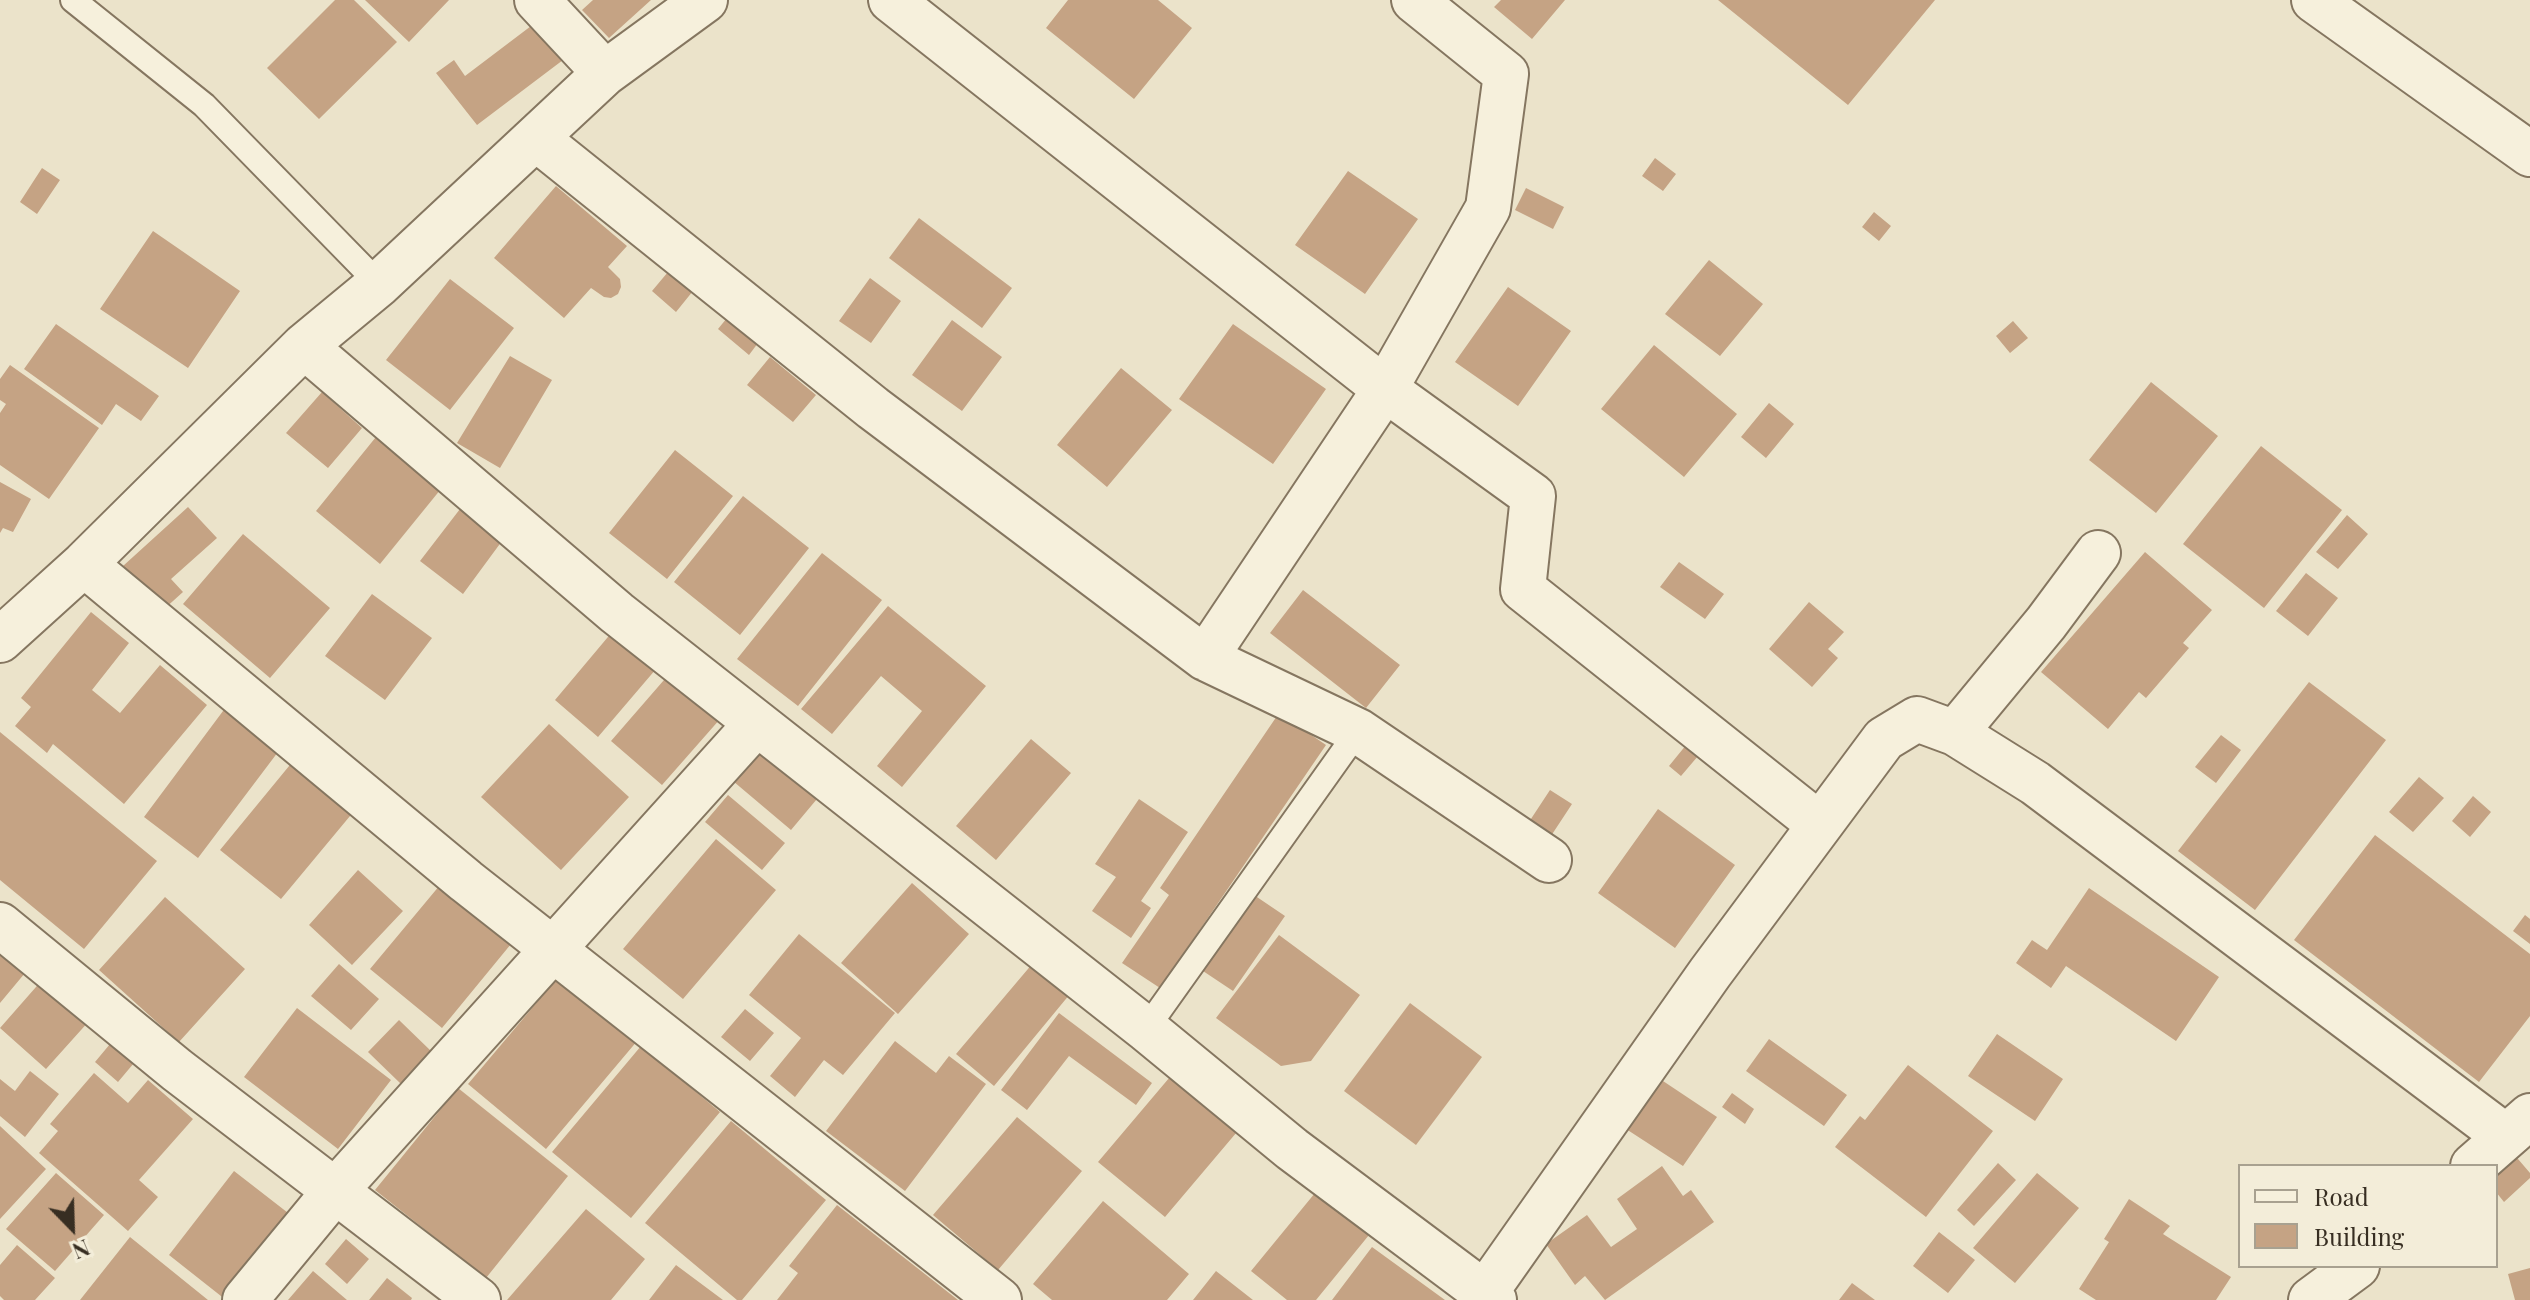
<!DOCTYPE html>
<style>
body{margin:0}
#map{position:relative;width:2530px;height:1300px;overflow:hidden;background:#ebe3ca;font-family:"Playfair Display",serif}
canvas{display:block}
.legend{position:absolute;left:2238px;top:1164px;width:260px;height:104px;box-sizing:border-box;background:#f3edd9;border:2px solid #a8a190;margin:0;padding:10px 14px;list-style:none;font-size:24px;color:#372e22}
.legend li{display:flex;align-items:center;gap:16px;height:40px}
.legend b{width:40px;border:2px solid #a8a190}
.north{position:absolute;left:32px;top:1188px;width:80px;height:80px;-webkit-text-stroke:6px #f3edd9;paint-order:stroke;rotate:157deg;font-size:22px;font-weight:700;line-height:32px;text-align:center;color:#372e22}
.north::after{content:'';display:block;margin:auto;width:28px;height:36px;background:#372e22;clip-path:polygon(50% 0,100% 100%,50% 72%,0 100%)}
</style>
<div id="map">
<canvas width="2530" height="1300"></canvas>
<ul class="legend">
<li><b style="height:10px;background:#f6f0dc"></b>Road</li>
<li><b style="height:22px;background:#c5a384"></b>Building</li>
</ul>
<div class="north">N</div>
</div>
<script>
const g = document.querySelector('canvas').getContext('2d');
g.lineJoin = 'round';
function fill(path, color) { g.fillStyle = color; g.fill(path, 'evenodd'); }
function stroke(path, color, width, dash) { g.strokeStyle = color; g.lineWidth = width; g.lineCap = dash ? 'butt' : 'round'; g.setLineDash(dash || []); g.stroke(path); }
fill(new Path2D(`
 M 335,0 L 354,0 L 397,42 L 319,119 L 267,68 Z
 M 365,0 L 449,0 L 409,42 Z
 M 593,0 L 651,0 L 609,38 L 582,10 Z
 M 1068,0 L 1158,0 L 1192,28 L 1134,99 L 1046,28 Z
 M 1501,0 L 1565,0 L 1532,39 L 1494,7 Z
 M 1718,0 L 1935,0 L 1848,105 Z
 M 535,23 L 563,60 L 477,125 L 436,73 L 454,60 L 465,76 Z
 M 1655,158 L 1676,174 L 1663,191 L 1642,176 Z
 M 42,168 L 60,180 L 37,214 L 20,202 Z
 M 1348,171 L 1418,219 L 1365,294 L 1295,245 Z
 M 556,186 L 627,246 L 608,267 L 620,279 L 621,287 L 618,294 L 611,298 L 604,297 L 591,288 L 564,318 L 494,258 Z
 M 1526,188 L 1564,207 L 1553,229 L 1515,210 Z
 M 1874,212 L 1891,226 L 1879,241 L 1862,227 Z
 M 919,218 L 1012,288 L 982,328 L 889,258 Z
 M 153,231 L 240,291 L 188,368 L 100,309 Z
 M 1709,260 L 1763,304 L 1720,356 L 1665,314 Z
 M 673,266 L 697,286 L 676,312 L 652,291 Z
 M 870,278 L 901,301 L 871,343 L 839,321 Z
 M 450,279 L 514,328 L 450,410 L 386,360 Z
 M 1508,287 L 1571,331 L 1518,406 L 1455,362 Z
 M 731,313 L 761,339 L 749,355 L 718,329 Z
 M 952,320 L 1002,357 L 962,411 L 912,375 Z
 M 2013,321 L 2028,338 L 2010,353 L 1996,336 Z
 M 56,324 L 159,396 L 141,421 L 116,404 L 102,425 L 24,369 Z
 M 1233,324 L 1326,389 L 1273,464 L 1179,399 Z
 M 1654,345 L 1737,414 L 1684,477 L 1601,409 Z
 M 510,356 L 552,380 L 500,468 L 457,443 Z
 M 770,357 L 816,395 L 793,422 L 747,385 Z
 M 10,365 L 99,428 L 49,499 L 0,465 L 0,413 L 6,404 L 0,400 L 0,379 Z
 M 1121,368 L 1172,410 L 1107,487 L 1057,445 Z
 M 2151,382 L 2218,436 L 2156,513 L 2089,460 Z
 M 322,392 L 362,428 L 328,468 L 286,433 Z
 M 1769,403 L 1794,424 L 1766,458 L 1741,437 Z
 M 380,432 L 445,484 L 380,564 L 316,511 Z
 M 2261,446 L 2342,510 L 2264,608 L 2183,544 Z
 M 675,450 L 733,496 L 667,579 L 609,533 Z
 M 0,482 L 31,499 L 13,532 L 3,528 L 0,533 Z
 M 743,496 L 809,548 L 740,635 L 674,582 Z
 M 188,507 L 217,538 L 171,579 L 183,592 L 163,610 L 123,566 Z
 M 460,509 L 502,541 L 463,594 L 420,561 Z
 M 2347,515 L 2368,534 L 2338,569 L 2316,552 Z
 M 243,534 L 330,608 L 270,678 L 183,604 Z
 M 2145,552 L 2212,610 L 2183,643 L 2189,648 L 2146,698 L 2139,692 L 2108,729 L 2041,672 Z
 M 822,553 L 882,600 L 798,706 L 737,659 Z
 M 1679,562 L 1724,594 L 1705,619 L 1660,587 Z
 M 2306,573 L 2338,598 L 2308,636 L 2276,611 Z
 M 1303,590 L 1400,665 L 1366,708 L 1270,633 Z
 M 372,594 L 432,638 L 385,700 L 325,656 Z
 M 1809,602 L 1844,632 L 1828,649 L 1838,658 L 1812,687 L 1769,649 Z
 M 888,606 L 986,686 L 902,787 L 877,766 L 922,711 L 881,676 L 832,734 L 801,709 Z
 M 91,612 L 129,643 L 92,690 L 120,713 L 160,665 L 207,705 L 124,804 L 53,744 L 47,753 L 15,726 L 31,707 L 21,698 Z
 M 618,625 L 662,662 L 598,737 L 555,700 Z
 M 677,665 L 728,710 L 662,785 L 611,741 Z
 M 2309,682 L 2386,740 L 2255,910 L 2178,851 Z
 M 226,707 L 281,748 L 198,858 L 144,817 Z
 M 1279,713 L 1326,745 L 1160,988 L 1122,963 L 1169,895 L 1160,888 Z
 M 549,724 L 629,797 L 561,870 L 481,797 Z
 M 0,732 L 157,861 L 84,949 L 0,880 Z
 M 763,733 L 827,787 L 791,830 L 727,776 Z
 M 2221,735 L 2241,750 L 2216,783 L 2195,767 Z
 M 1031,739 L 1071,773 L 996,860 L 956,826 Z
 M 1691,739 L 1704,749 L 1681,776 L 1669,766 Z
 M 294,760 L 355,810 L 281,899 L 220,850 Z
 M 2419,777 L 2444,798 L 2413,832 L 2389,812 Z
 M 1550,790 L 1572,804 L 1547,842 L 1525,828 Z
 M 728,795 L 785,843 L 762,870 L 705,822 Z
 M 2473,796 L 2491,812 L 2470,837 L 2452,821 Z
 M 1139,799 L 1188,832 L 1141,901 L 1151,908 L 1131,938 L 1092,911 L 1116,877 L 1095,864 Z
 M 1658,809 L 1735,865 L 1675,948 L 1598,893 Z
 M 2375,835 L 2530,954 L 2530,1016 L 2479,1082 L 2294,940 Z
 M 716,839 L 776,890 L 683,999 L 623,949 Z
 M 358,870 L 403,911 L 352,965 L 309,925 Z
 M 912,883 L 969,934 L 898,1014 L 841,963 Z
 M 440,885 L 511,944 L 442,1028 L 370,969 Z
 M 2089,888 L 2219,977 L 2176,1041 L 2066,966 L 2051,988 L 2016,963 L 2032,940 L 2047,950 Z
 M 1251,893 L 1285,916 L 1233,991 L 1200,969 Z
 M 165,897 L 245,969 L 179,1042 L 99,970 Z
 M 2525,915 L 2530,919 L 2530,944 L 2513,931 Z
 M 799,934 L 895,1013 L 843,1075 L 824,1060 L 795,1097 L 770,1076 L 801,1038 L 749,995 Z
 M 1279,935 L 1360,995 L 1311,1061 L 1281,1066 L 1216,1018 Z
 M 0,952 L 25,973 L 0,1003 Z
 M 1033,963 L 1070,994 L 994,1086 L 956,1054 Z
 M 339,964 L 379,999 L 351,1030 L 311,996 Z
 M 560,975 L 638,1040 L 546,1149 L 468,1084 Z
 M 43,979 L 90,1020 L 46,1069 L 0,1028 Z
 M 1410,1003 L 1482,1057 L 1416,1145 L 1344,1091 Z
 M 297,1008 L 391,1080 L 338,1149 L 244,1077 Z
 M 745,1009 L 774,1033 L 750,1061 L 721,1037 Z
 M 1059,1013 L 1152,1083 L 1136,1105 L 1069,1056 L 1027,1110 L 1001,1090 Z
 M 399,1020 L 432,1052 L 401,1084 L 368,1052 Z
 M 1997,1034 L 2063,1079 L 2035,1121 L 1968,1076 Z
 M 115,1038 L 139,1057 L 118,1082 L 95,1062 Z
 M 1769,1039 L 1847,1095 L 1824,1126 L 1746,1071 Z
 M 895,1041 L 936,1073 L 949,1056 L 986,1084 L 905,1191 L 826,1131 Z
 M 641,1046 L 720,1112 L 631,1218 L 552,1152 Z
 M 1908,1065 L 1993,1131 L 1926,1217 L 1835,1147 L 1860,1116 L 1865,1120 Z
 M 30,1071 L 59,1094 L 25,1137 L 0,1116 L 0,1079 L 15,1091 Z
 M 1175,1071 L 1242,1126 L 1165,1217 L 1098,1162 Z
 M 94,1073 L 128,1103 L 148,1080 L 193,1119 L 139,1180 L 158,1197 L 128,1231 L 39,1153 L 58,1131 L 50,1124 Z
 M 1657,1077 L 1717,1117 L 1683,1166 L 1623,1127 Z
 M 458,1088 L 568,1176 L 486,1278 L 375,1190 Z
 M 1732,1093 L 1754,1109 L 1745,1124 L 1722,1107 Z
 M 1017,1117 L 1082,1171 L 998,1270 L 933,1215 Z
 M 731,1121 L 826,1200 L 742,1300 L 737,1300 L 645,1223 Z
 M 0,1126 L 46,1169 L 0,1219 Z
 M 2512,1152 L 2530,1173 L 2530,1178 L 2504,1202 L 2496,1192 L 2496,1166 Z
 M 1998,1163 L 2016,1180 L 1974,1226 L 1957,1210 Z
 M 1662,1166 L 1683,1196 L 1691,1190 L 1714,1222 L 1605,1300 L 1585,1276 L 1575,1285 L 1546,1244 L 1587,1215 L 1611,1247 L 1637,1229 L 1617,1199 Z
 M 234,1171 L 292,1216 L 226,1300 L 169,1255 Z
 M 56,1173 L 104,1215 L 55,1271 L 6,1229 Z
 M 2037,1173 L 2079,1208 L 2015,1283 L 1973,1248 Z
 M 1315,1193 L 1369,1235 L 1316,1300 L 1287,1300 L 1251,1271 Z
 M 2129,1199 L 2170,1226 L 2163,1234 L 2231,1277 L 2216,1300 L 2096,1300 L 2079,1289 L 2109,1242 L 2104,1239 Z
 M 1103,1201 L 1189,1274 L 1167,1300 L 1052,1300 L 1033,1284 Z
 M 837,1205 L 958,1300 L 777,1300 L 798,1273 L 789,1266 Z
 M 586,1209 L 645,1259 L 611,1300 L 507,1300 Z
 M 1939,1232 L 1975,1260 L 1948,1293 L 1913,1266 Z
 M 130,1237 L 208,1300 L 80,1300 Z
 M 346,1239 L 369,1259 L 347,1284 L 325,1264 Z
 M 17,1245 L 55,1278 L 35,1300 L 4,1300 L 0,1296 L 0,1265 Z
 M 1372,1247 L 1445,1300 L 1332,1300 Z
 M 676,1265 L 723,1300 L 649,1300 Z
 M 2530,1268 L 2530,1300 L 2515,1300 L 2508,1274 Z
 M 313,1271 L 347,1300 L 288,1300 Z
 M 1216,1271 L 1253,1300 L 1193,1300 Z
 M 387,1278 L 412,1298 L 411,1300 L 369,1300 Z
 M 1852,1283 L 1875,1300 L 1839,1300 Z`), '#c5a384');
const service = new Path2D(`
 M 73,0 L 204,105 L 379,284
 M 1146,1029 L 1358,731`);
const minor = new Path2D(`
 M 537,0 L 605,73
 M 891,0 L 1385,389 L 1533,496 L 1523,589 L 1820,825
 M 2314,0 L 2530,154
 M 537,139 L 873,408 L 1205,658 L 1358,731 L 1549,860
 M 304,346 L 617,613 L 1146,1029 L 1292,1149 L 1494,1300
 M 2098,553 L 2046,623 L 1955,733 L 2035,783 L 2505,1136
 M 84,564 L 466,881 L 999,1300
 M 0,640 L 84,564 L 304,346 L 379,284 L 605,73 L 705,0
 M 1205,658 L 1385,389 L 1488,208 L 1506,74 L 1414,0
 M 0,925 L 177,1070 L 478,1300
 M 2473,1166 L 2530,1116
 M 1485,1293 L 1710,973 L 1884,739 L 1917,719 L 1955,733
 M 245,1300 L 335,1191 L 757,723
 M 2311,1300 L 2357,1266`);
stroke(service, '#857660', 28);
stroke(minor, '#857660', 48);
stroke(service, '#f6f0dc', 24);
stroke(minor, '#f6f0dc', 44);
</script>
